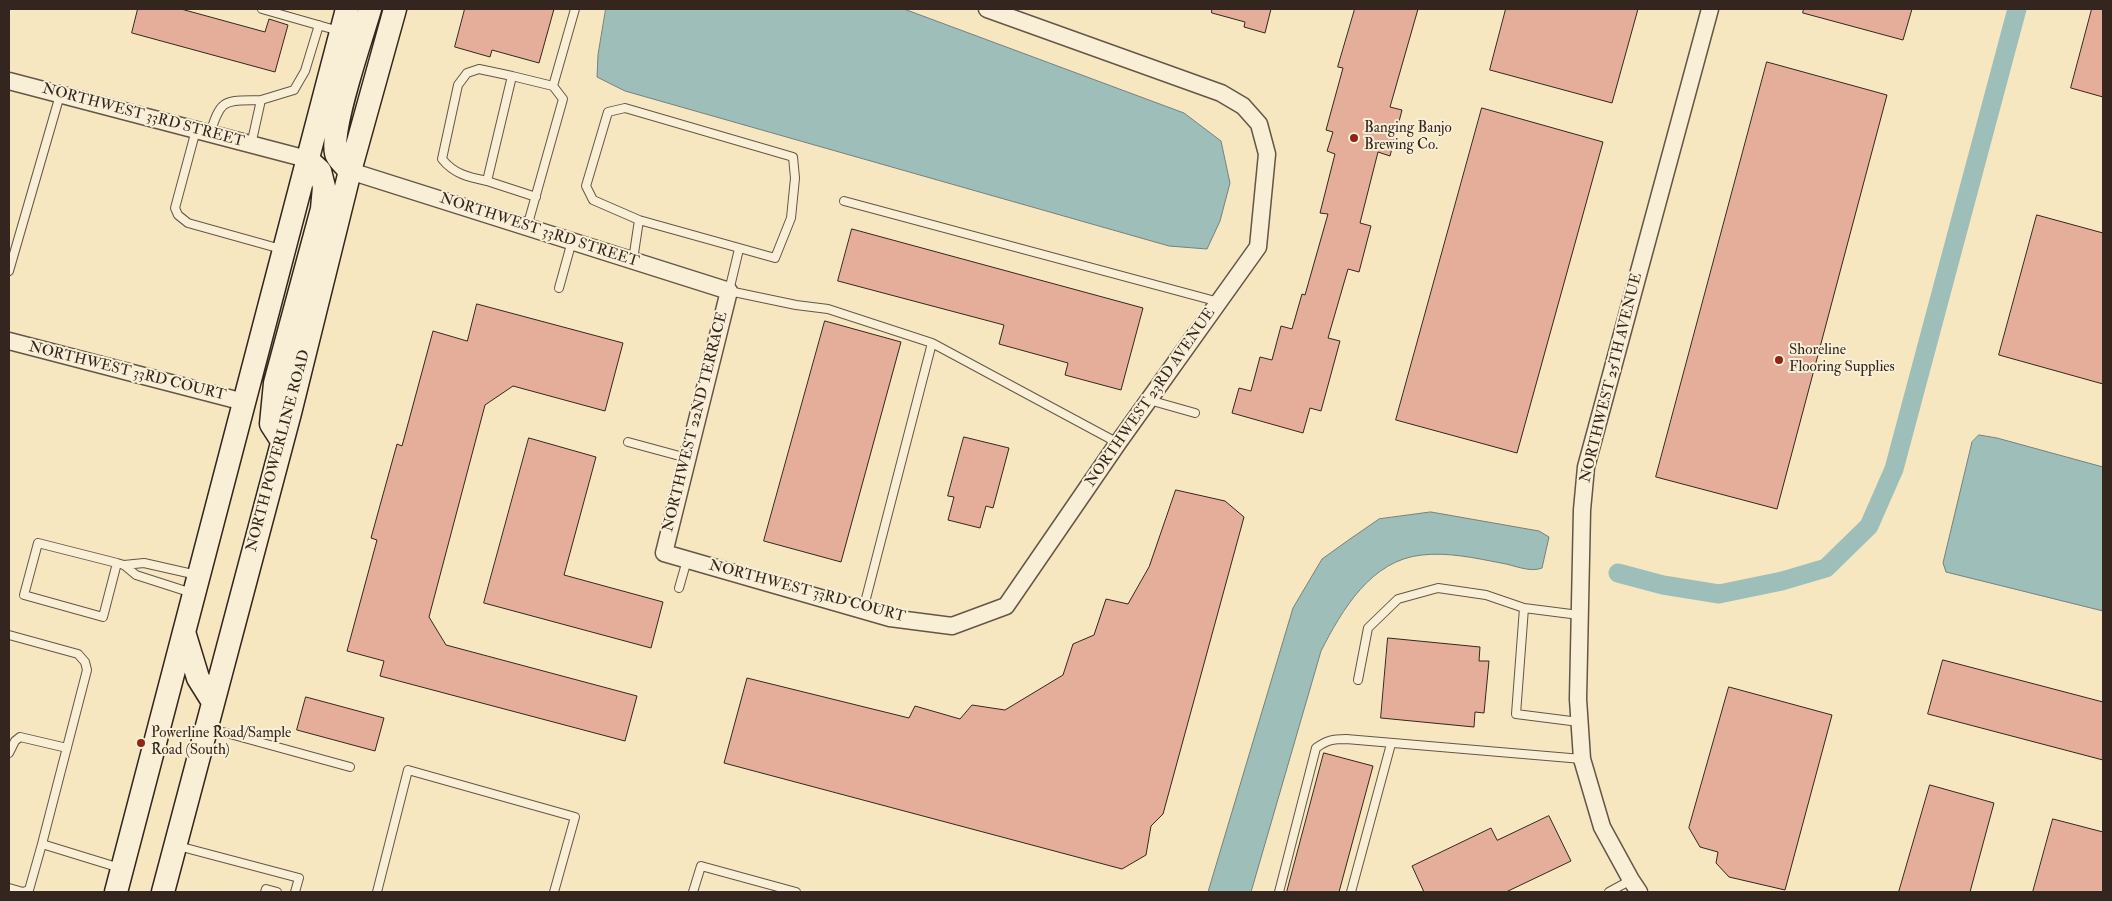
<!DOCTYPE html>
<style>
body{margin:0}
#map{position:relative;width:2112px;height:901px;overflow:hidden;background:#f6e7c0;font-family:"IM FELL Double Pica",serif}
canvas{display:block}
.frame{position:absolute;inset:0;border:10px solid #34261f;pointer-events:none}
</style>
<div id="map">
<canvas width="2112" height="901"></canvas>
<div class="frame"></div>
</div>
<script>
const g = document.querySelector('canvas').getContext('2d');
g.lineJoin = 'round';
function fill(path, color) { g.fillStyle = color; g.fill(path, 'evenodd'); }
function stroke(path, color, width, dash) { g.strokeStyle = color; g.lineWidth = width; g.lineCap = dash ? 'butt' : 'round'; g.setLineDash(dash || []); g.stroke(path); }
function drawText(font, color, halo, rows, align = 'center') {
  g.font = font + ' "IM FELL Double Pica",serif'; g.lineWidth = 4; g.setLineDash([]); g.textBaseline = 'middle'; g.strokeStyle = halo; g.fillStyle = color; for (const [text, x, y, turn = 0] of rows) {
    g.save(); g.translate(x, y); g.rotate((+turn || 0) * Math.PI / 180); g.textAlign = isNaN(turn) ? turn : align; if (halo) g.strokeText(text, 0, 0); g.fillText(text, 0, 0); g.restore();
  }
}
const water = new Path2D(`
 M 606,9 L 904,9 L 1184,113 L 1221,141 L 1230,183 L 1220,221 L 1207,249 L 1169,246 L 625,91 L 597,77 L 598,55 Z
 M 1979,435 L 1997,438 L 2103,467 L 2103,611 L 1946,572 L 1943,563 L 1972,442 Z
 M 1431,512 L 1539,531 L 1549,537 L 1542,568 C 1530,573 1514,565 1501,563 C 1475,558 1448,552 1422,555 C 1371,560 1342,610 1321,651 L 1251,892 L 1208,892 L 1293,608 L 1322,559 L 1350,539 L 1379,519 Z`);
fill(water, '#9ebeba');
stroke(water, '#74817c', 1);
stroke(new Path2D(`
 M 1618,573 L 1663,585 L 1719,594 L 1782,581 L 1826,568 L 1869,526 L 1894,469 L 2017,9`), '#9ebeba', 19);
const building = new Path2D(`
 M 138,9 L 181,9 L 265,32 L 269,19 L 288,25 L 275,72 L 132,33 Z
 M 465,9 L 554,9 L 539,63 L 492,50 L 490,57 L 455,47 Z
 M 1212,9 L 1271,9 L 1265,33 L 1244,27 L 1245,22 L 1212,13 Z
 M 1355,9 L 1418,9 L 1390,107 L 1402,110 L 1390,156 L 1378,152 L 1360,223 L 1371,226 L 1359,272 L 1348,269 L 1328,338 L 1340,341 L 1321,411 L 1310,408 L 1303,433 L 1232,413 L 1239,388 L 1251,391 L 1260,357 L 1272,360 L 1281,326 L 1292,329 L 1302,294 L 1305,295 L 1328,214 L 1320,213 L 1335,154 L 1327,151 L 1333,132 L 1326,130 L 1343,68 L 1338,67 Z
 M 1506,9 L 1638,9 L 1612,103 L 1490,70 Z
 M 1804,9 L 1912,9 L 1903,40 L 1803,13 Z
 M 2092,9 L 2103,9 L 2103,97 L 2071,88 Z
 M 1767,62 L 1887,95 L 1777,509 L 1656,477 Z
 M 1482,108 L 1603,142 L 1517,453 L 1396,420 Z
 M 2037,215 L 2103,233 L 2103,384 L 1999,355 Z
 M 852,229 L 1143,308 L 1121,390 L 1065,375 L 1068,363 L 999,344 L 1004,325 L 838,281 Z
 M 477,304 L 623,343 L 605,411 L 513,386 L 485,405 L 429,617 L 446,645 L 637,696 L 625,741 L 380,676 L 384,661 L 347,651 L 377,540 L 371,538 L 397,444 L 402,446 L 433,331 L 467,341 Z
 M 825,321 L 901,342 L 841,562 L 764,541 Z
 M 964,437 L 1009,448 L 993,508 L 986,506 L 980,528 L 948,520 L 954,497 L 948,496 Z
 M 529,438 L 596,457 L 564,575 L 663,602 L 651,648 L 484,603 Z
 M 1176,490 L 1225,501 L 1244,517 L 1163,814 L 1151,826 L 1146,855 L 1122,869 L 724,763 L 747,678 L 909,718 L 915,706 L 960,719 L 972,705 L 1005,710 L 1063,675 L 1073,644 L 1094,635 L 1106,599 L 1128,604 L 1149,567 Z
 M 1388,638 L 1480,647 L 1479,661 L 1489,661 L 1484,713 L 1475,712 L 1474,727 L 1381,718 Z
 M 1943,660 L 2103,702 L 2103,760 L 1928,714 Z
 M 1729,687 L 1832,715 L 1785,890 L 1729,877 L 1716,863 L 1718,852 L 1700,847 L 1689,828 Z
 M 306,697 L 384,718 L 375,751 L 297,730 Z
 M 1324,753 L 1373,766 L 1339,892 L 1287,892 Z
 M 1930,785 L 1994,803 L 1970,892 L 1899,892 Z
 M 1549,816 L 1571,861 L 1506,892 L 1424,892 L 1412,866 L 1491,828 L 1497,840 Z
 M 2053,819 L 2103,832 L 2103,892 L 2033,892 Z`);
fill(building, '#e4ae9a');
stroke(building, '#34261f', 1);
const service = new Path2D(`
 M 262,9 L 339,31
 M 196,130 L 175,208 L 178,215 L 188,223 L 281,249
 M 210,134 C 221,97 225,101 261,100
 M 251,145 L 261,100 L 294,90 L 305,71 L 319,25
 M 487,181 C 468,177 454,174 442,159 L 458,85 L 467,73 L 479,69 L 512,76
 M 536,197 L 487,181 L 512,76 L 553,86
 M 844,201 L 1219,302
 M 527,227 L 563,99 L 553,86 L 575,9
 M 739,249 L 729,291 L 796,305 L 828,309 L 932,343 L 1118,443
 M 633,260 L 639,220 L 593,200 L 586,186 L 608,112 L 625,108 L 793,157 L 795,178 L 791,218 L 775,258 L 639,220
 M 9,271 L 60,95
 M 559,288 L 572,241
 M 1149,400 L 1195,413
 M 628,442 L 687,458
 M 117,563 L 103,617 L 24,595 L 38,543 L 117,563 L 124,565 L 136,575 L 192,593
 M 124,565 L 144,563 L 197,575
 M 679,588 L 687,560
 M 863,610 L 932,343
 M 9,635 L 78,654 L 85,662 L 87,670 L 42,844 L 120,868
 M 1358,680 L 1368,628 L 1398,599 L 1438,588 L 1486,595 L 1524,608
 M 1579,722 L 1516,714 L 1524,608 L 1579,615
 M 208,728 L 350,767
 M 9,753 L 15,741 L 20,737 L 67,748
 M 178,846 L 299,878 L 295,892
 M 9,888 L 23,892
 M 23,892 L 29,890 L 42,844
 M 265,892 L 266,889 L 277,892
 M 377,892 L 408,770 L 575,817 L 554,892
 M 693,892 L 701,866 L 796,892
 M 1279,892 L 1316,748 C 1327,740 1333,739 1346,739 L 1582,759
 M 1351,892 L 1391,744
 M 1609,892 L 1631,880`);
const minor = new Path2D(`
 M 9,81 L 307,159
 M 350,171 L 729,291 L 664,553 L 890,618 L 952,626 L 1006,606 L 1118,443 L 1258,247 L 1267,154 L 1259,124 L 1243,106 L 1221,93 L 987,9
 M 9,341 L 244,402
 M 1639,892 L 1631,880 L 1602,827 L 1582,759 L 1578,699 L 1582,510 L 1586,467 L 1710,9`);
const secondary = new Path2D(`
 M 350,171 C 346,166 337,159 336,153 C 330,128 362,37 370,9
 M 282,441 L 271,424 L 275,383 L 322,209 L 324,187 L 320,171 L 307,159
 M 184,632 L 198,678 L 213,702
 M 116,892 L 347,9
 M 163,892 L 290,413 L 350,171 L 395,9`);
stroke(service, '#645647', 10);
stroke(minor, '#645647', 19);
stroke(secondary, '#34261f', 25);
stroke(service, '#f9efd6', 8);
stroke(minor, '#f9efd6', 16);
stroke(secondary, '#f9efd6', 22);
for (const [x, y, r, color] of [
 [1354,138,5,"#8f2418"],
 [1779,360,5,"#8f2418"],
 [141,743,5,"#8f2418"]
]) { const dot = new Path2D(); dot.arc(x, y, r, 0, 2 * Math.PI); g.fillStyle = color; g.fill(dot); stroke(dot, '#f9efd6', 2); }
drawText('15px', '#34261f', '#f9efd6', [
 ["NORTHWEST 33RD STREET",143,116,15],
 ["NORTHWEST 33RD STREET",539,231,18],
 ["NORTHWEST 33RD COURT",127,372,14],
 ["NORTHWEST 25TH AVENUE",1612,378,-76],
 ["NORTHWEST 23RD AVENUE",1151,398,-55],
 ["NORTHWEST 22ND TERRACE",696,422,-76],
 ["NORTH POWERLINE ROAD",279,451,-75],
 ["NORTHWEST 33RD COURT",807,592,15]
]);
drawText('15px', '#34261f', '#f9efd6', [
 ["Banging Banjo",1364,129],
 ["Brewing Co.",1364,146],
 ["Shoreline",1789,351],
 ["Flooring Supplies",1789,368],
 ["Powerline Road/Sample",151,734],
 ["Road (South)",151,751]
], 'left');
</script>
